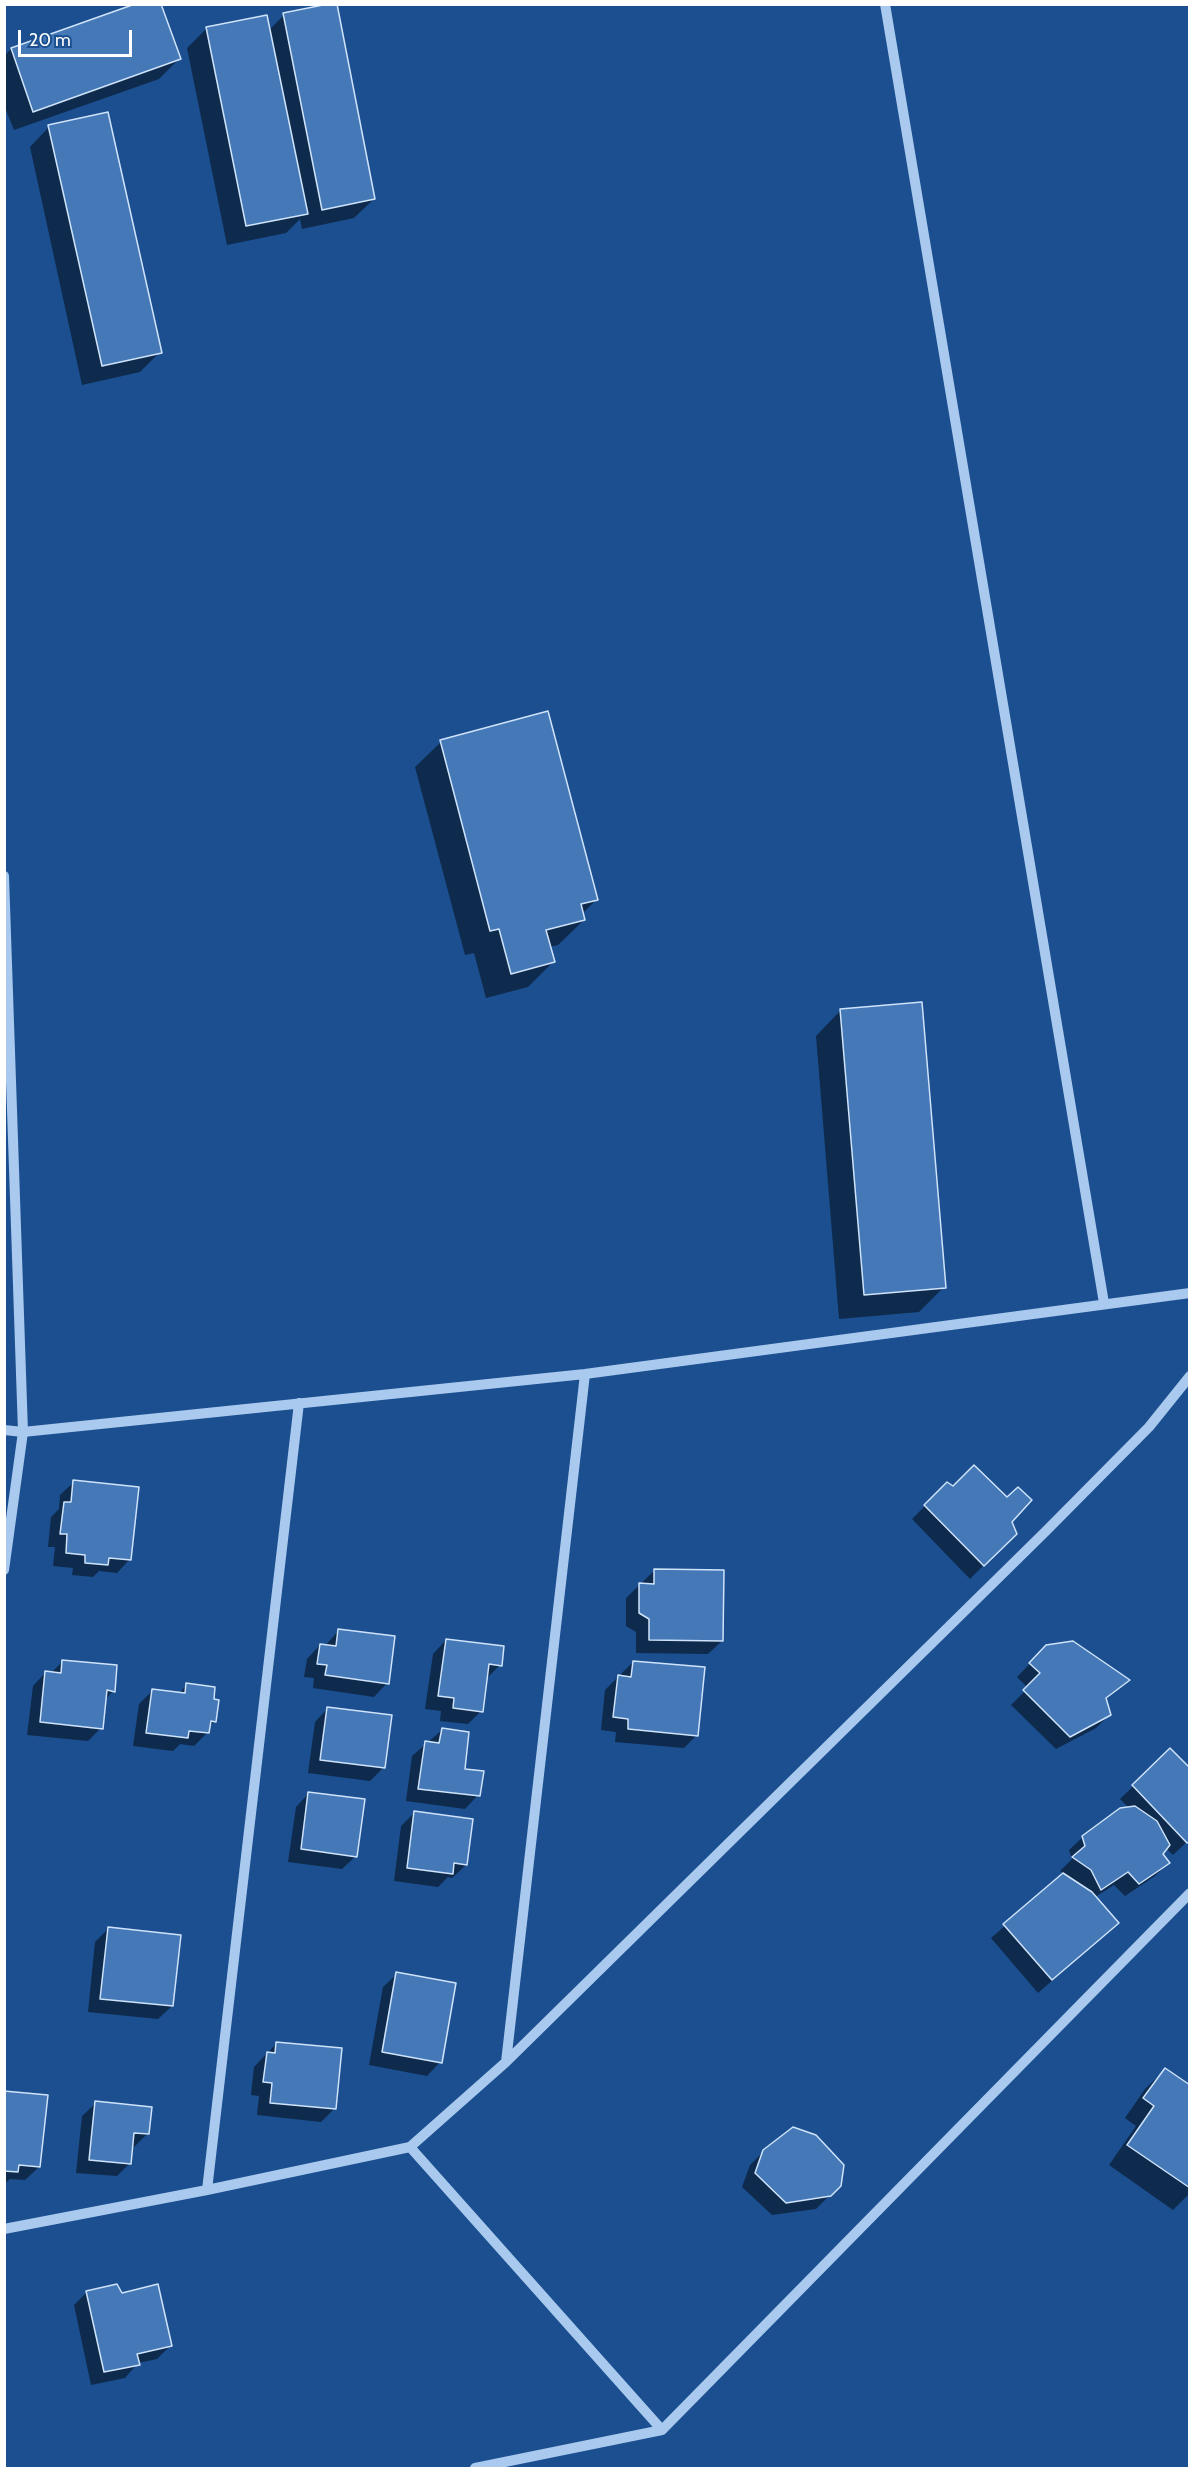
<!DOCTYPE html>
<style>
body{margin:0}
#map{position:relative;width:1194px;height:2473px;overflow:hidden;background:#1b4f8f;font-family:Cabin,sans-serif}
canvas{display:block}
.frame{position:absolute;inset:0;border:6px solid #fff;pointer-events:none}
.scale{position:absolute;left:18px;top:30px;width:114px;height:27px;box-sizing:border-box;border:3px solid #fff;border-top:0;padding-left:8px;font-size:18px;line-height:21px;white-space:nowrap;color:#fff;-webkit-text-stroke:4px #1b4f8f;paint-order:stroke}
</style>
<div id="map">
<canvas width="1194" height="2473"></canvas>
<div class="frame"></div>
<div class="scale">20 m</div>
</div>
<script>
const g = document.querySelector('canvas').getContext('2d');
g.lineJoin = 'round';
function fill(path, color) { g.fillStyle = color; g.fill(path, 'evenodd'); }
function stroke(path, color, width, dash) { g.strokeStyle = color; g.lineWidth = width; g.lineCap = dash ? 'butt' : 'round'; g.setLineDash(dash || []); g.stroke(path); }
fill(new Path2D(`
 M 139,4 L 179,59 L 159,79 L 14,130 L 4,105 L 4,56 L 11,49 Z
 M 284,15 L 374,199 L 354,218 L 302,229 L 300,219 L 286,233 L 227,245 L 187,48 L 207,28 L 269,30 Z
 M 49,127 L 160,352 L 140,372 L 82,385 L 30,147 Z
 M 441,742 L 596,900 L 582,914 L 584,920 L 558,945 L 549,947 L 553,962 L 528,987 L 486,998 L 474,953 L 465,955 L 415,767 Z
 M 841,1010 L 944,1287 L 919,1312 L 839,1319 L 816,1036 Z
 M 74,1482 L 130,1559 L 117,1573 L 99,1571 L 93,1577 L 72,1575 L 73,1568 L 53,1566 L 55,1547 L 48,1547 L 51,1517 L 59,1509 L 60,1495 Z
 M 947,1484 L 1010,1521 L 1015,1534 L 970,1579 L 912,1519 Z
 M 655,1570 L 722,1641 L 708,1654 L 636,1653 L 636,1632 L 626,1626 L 626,1598 Z
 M 339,1630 L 387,1683 L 374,1697 L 313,1688 L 314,1678 L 304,1677 L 307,1659 L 320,1645 L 325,1646 Z
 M 446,1640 L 500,1665 L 487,1678 L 481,1711 L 468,1724 L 440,1721 L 441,1711 L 425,1709 L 433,1654 Z
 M 1047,1646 L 1127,1680 L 1105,1700 L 1110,1714 L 1096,1728 L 1056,1749 L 1011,1705 L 1028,1688 L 1017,1677 Z
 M 63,1661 L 113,1691 L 105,1700 L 101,1728 L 88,1741 L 27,1735 L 33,1686 L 46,1672 L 51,1673 Z
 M 633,1662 L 697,1735 L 684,1748 L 615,1742 L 616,1732 L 601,1730 L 605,1690 Z
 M 187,1685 L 212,1701 L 215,1721 L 208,1727 L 208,1732 L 194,1746 L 180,1744 L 173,1751 L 133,1746 L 139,1704 L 152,1691 L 178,1694 Z
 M 328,1708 L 383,1768 L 370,1781 L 308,1773 L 315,1722 Z
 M 442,1730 L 478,1795 L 465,1809 L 406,1801 L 412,1756 Z
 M 1170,1750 L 1190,1839 L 1173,1855 L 1166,1848 L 1161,1854 L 1168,1863 L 1155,1876 L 1125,1896 L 1114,1885 L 1095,1897 L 1117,1923 L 1038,1993 L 991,1938 L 1065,1874 L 1060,1871 L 1072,1859 L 1069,1850 L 1083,1837 L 1129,1808 L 1120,1799 Z
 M 309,1793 L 356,1856 L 342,1869 L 288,1862 L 296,1807 Z
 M 414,1813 L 466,1865 L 452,1878 L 448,1877 L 438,1887 L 394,1881 L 401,1826 Z
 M 108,1929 L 172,2006 L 158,2019 L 88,2012 L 95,1942 Z
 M 397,1974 L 440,2062 L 427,2076 L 369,2065 L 383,1987 Z
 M 277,2043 L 334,2109 L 321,2122 L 257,2115 L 259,2096 L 251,2095 L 254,2067 Z
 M 1165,2070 L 1190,2087 L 1190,2193 L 1173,2210 L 1109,2165 L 1136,2126 L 1125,2118 L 1145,2089 Z
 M 4,2092 L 39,2167 L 25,2180 L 10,2179 L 4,2184 Z
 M 96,2103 L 148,2133 L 134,2147 L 132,2146 L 130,2163 L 117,2176 L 76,2173 L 82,2116 Z
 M 764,2151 L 840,2185 L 816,2209 L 772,2215 L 742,2187 L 750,2165 Z
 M 87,2292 L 122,2294 L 170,2346 L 157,2359 L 138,2363 L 125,2378 L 91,2385 L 74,2305 Z`), '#0007');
const building = new Path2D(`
 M 135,4 L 161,4 L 181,59 L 33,112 L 11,48 Z
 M 328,4 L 337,4 L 375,199 L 322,210 L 283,13 Z
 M 267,15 L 308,214 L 246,226 L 206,27 Z
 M 108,112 L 162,353 L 102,366 L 48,125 Z
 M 548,711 L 598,900 L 581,904 L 585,920 L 546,930 L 555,962 L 511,974 L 499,929 L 490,931 L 440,740 Z
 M 922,1002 L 946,1288 L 864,1295 L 840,1009 Z
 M 974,1465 L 1007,1497 L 1018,1487 L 1032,1500 L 1012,1522 L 1017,1534 L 984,1566 L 924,1505 L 947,1482 L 953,1486 Z
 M 73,1480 L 139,1487 L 131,1560 L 109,1558 L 108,1565 L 85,1563 L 85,1555 L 66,1553 L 67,1534 L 60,1534 L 64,1502 L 71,1502 Z
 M 654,1569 L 724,1570 L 723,1641 L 649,1640 L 649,1619 L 639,1613 L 639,1583 L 654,1584 Z
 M 338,1629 L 395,1636 L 389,1684 L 325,1675 L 327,1665 L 317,1664 L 320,1644 L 336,1646 Z
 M 446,1639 L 504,1646 L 502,1666 L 489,1664 L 483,1712 L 453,1708 L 454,1698 L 438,1696 Z
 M 1073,1641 L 1130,1680 L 1106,1698 L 1111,1715 L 1070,1737 L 1023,1690 L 1040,1673 L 1029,1663 L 1046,1645 Z
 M 62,1660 L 117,1665 L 115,1692 L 107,1690 L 103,1729 L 40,1722 L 45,1671 L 61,1673 Z
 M 633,1661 L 705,1667 L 698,1736 L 628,1729 L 628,1719 L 613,1717 L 618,1675 L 631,1677 Z
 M 186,1683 L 215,1687 L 214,1699 L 219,1700 L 216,1722 L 211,1721 L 209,1733 L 189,1731 L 188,1738 L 146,1733 L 152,1689 L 185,1693 Z
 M 327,1707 L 392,1715 L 385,1768 L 320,1760 Z
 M 442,1728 L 469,1732 L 465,1769 L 484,1771 L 480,1796 L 418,1789 L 425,1741 L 439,1743 Z
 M 1170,1748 L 1190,1768 L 1190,1841 L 1187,1843 L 1132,1785 Z
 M 308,1792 L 365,1799 L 357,1857 L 301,1849 Z
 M 1135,1806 L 1157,1821 L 1170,1845 L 1163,1854 L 1170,1863 L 1139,1884 L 1128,1872 L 1101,1890 L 1091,1870 L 1072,1857 L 1085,1846 L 1082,1836 L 1120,1808 Z
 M 414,1811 L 473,1819 L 467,1865 L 454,1863 L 453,1874 L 407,1868 Z
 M 1063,1873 L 1092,1892 L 1119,1923 L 1052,1980 L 1003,1924 Z
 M 108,1927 L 181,1935 L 173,2006 L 100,1999 Z
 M 396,1972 L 456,1983 L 442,2063 L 382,2052 Z
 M 276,2042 L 342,2048 L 336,2109 L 270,2103 L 272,2083 L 263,2082 L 267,2052 L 275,2053 Z
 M 1165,2068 L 1190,2085 L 1190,2188 L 1127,2145 L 1154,2106 L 1143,2098 Z
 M 4,2091 L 48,2095 L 40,2167 L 19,2165 L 18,2172 L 4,2171 Z
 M 95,2101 L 152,2107 L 149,2134 L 134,2133 L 131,2164 L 89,2160 Z
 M 793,2127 L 816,2135 L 844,2165 L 841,2186 L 831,2196 L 786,2203 L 755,2173 L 763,2150 Z
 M 117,2284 L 122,2293 L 158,2284 L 172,2346 L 137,2354 L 140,2365 L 104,2372 L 86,2291 Z`);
fill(building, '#4478b7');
stroke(building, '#cfe3fa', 1.5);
stroke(new Path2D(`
 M 885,4 L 1104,1303
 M 4,876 L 23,1432 L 4,1570
 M 4,1430 L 23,1432 L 585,1374 L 1190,1293
 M 506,2062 L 585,1374
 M 410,2147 L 662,2430
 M 207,2190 L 299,1403
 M 4,2229 L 207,2190 L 410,2147 L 506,2062 L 1045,1532 L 1149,1427 L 1190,1376
 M 475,2468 L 662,2430 L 1190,1893`), '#a9c9ee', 10);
</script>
